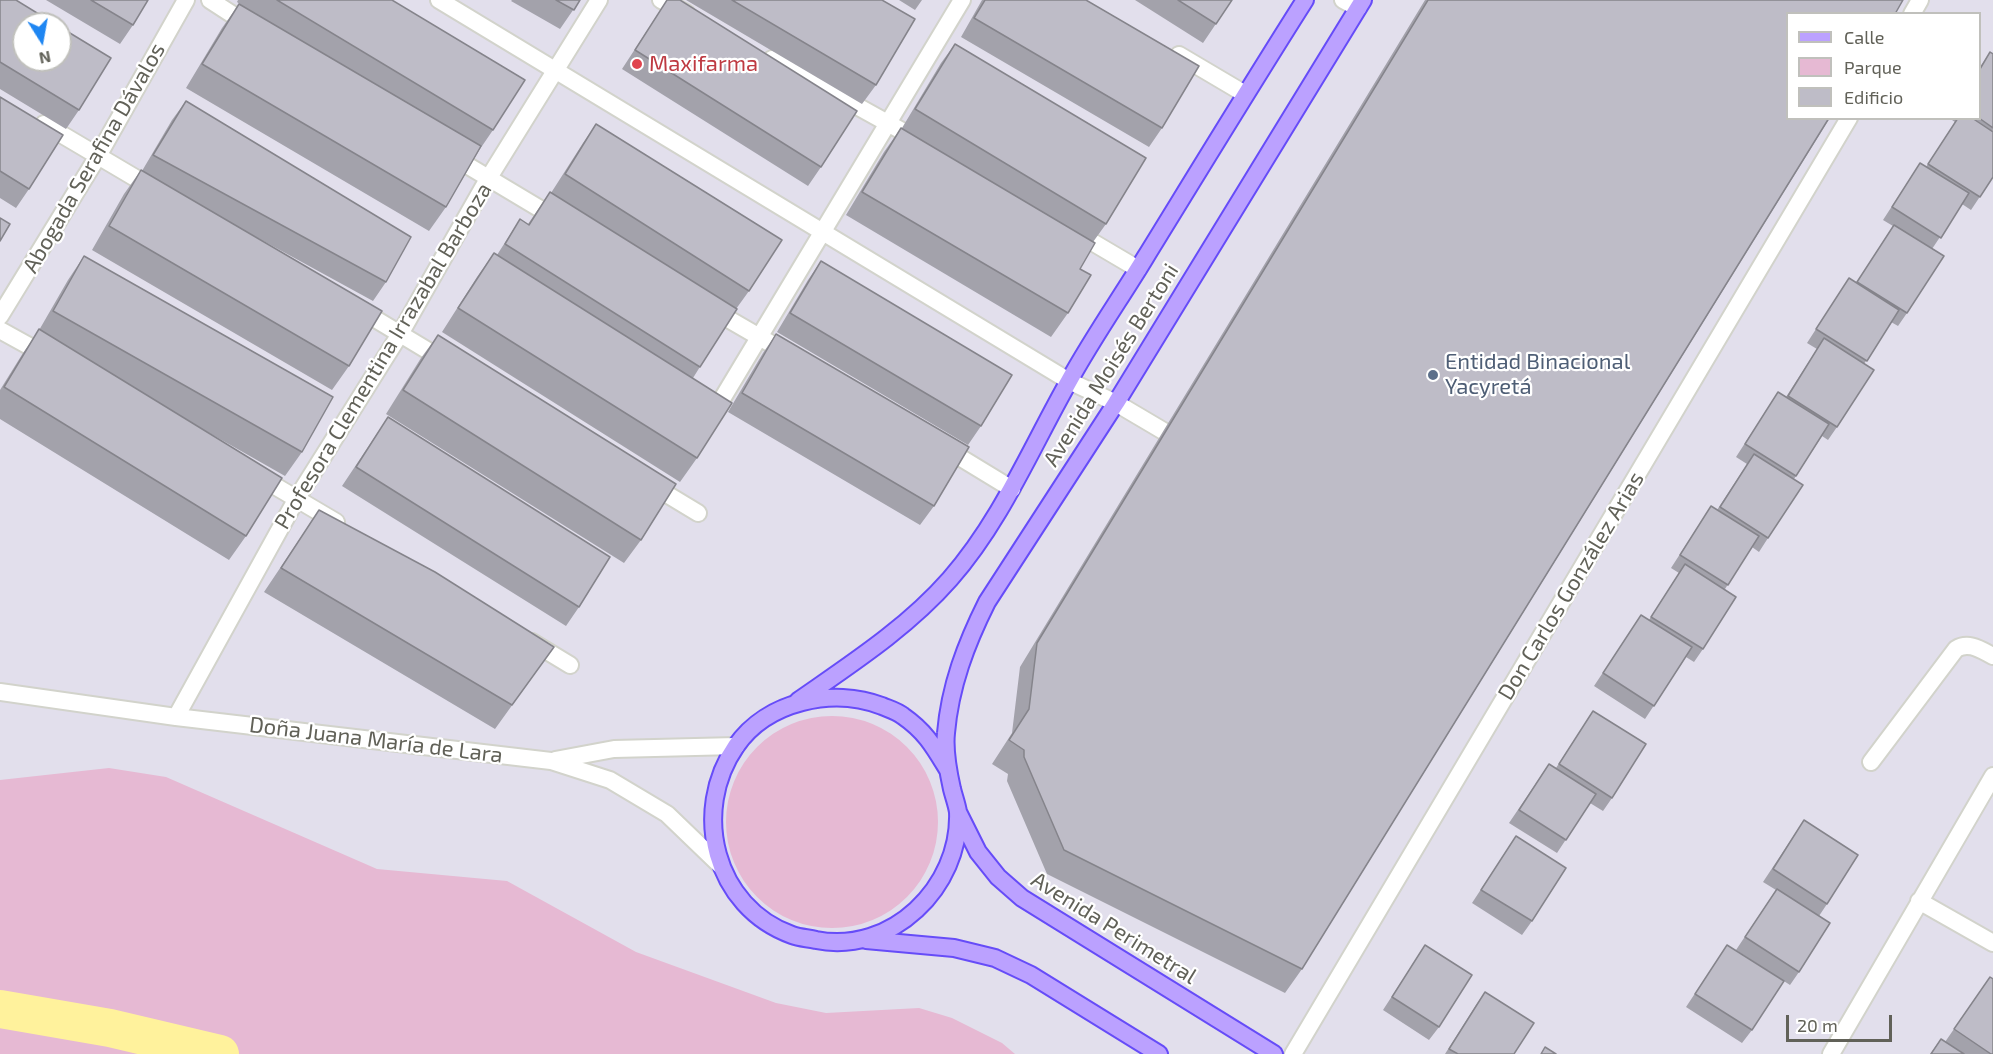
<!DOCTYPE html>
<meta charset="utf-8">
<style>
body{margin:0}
#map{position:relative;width:1993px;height:1054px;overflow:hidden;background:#e2dfec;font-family:"Exo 2",sans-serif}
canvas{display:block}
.legend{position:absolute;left:1786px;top:12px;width:195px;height:108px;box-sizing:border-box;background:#fff;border:2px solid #c0c0bc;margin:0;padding:8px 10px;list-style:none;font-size:18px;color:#616158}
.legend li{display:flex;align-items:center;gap:12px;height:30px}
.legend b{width:30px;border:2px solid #c0c0bc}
.north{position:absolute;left:12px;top:12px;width:60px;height:60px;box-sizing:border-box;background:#fff;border:2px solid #c0c0bc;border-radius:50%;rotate:169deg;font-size:16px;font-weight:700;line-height:24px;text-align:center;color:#616158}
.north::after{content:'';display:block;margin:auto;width:21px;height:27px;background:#1f86f2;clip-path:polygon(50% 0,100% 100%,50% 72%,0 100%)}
.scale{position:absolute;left:1786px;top:1015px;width:106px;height:27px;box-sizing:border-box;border:3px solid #616158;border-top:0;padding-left:8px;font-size:18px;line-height:21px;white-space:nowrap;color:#616158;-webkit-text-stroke:4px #fff;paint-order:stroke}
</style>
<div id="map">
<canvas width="1993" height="1054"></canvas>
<ul class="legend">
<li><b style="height:8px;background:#bba1ff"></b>Calle</li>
<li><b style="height:16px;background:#e6b9d3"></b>Parque</li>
<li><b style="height:16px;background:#bebcc7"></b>Edificio</li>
</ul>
<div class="north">N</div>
<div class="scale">20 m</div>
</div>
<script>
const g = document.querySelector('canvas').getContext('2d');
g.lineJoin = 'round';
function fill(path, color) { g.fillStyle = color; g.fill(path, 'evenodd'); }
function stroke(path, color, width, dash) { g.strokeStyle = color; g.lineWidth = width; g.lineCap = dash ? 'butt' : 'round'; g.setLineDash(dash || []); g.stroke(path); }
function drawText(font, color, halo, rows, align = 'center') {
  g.font = font + ' "Exo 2",sans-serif'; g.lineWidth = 4.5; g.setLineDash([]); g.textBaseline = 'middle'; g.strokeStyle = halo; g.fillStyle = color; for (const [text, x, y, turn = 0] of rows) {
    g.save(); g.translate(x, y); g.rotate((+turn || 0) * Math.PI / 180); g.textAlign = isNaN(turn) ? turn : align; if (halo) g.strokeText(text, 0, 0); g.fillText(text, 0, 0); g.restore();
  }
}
fill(new Path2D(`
 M726 822a106 106 0 1 1 212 0a106 106 0 1 1-212 0Z
 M 109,768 L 166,777 L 377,869 L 507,881 L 636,952 L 776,1003 L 826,1013 L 919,1008 L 952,1018 L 1002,1043 L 1015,1054 L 0,1054 L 0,780 Z`), '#e6b9d3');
stroke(new Path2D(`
 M 0,1009 L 110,1028 L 220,1054`), '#fff29c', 38);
const service = new Path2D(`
 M 210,0 L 250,26
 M 661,0 L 686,13
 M 1179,55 L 1245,94
 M 772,59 L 920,141
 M 44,124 L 154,189
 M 450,155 L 557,219
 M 1077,233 L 1138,269
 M 357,308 L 445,361
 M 711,309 L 787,353
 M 0,330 L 47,356
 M 1116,403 L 1182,442
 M 719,404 L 962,0
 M 943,447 L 1012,489
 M 258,476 L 336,522
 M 650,484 L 698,513
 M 532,642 L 570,665
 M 1871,762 L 1956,649 C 1969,641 1981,650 1993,656`);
const minor = new Path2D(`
 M 439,0 L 1069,381 L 1116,403
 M 1343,0 L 1358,8
 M 1912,14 L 1920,0
 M 0,316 L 98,156 L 186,0
 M 0,692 L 176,717 L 551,761 L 610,780 L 667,814 L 720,865
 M 176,717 L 297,498 L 400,334 L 488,179 L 599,0
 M 555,760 L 614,749 L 736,746
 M 1919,901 L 1993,943
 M 1293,1054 L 1849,118
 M 1831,1054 L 1993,776`);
const primary = new Path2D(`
 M 798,701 C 851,664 907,628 950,579 C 1001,521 1031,448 1069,381 C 1092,339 1120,299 1145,258 C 1198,172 1251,85 1305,0
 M 948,770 C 934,747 926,732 903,716 C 897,711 889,709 882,706 C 833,687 767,701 736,746 C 691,811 714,907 792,935 C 800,938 808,938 816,940 C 891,955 961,887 958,812 C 957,805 954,797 952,789 C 948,771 944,751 946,733 C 950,686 966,644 987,602 L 1116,403 L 1363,0
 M 958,812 L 978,852 L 998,877 L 1022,898 L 1274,1054
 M 866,940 L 954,948 L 995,958 L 1031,975 L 1159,1054`);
stroke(service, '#d2d3cb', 20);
stroke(minor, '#d2d3cb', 20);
stroke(primary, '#664cf8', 20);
stroke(service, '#fff', 16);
stroke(minor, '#fff', 16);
stroke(primary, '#bba1ff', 16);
fill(new Path2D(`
 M 0,0 L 79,110 L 66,129 L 0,89 Z
 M 46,0 L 148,0 L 133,25 L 120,44 Z
 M 238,0 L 392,0 L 493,130 L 480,149 L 446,207 L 429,231 L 186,88 L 222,28 L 239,4 L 241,5 L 237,2 Z
 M 512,0 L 580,0 L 560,29 L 511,1 Z
 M 667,0 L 821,167 L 808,186 L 622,69 Z
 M 686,0 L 882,0 L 876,85 L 862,104 Z
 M 899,0 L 922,0 L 915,10 Z
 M 982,0 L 1086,0 L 1162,128 L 1149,147 L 961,37 Z
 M 1135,0 L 1232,0 L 1203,43 Z
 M 1425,0 L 1903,0 L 1302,969 L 1285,993 L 1047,874 L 1007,781 L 1008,774 L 992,764 L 1012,733 L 1020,667 Z
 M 955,44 L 1106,224 L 1093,242 L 1080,269 L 1068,313 L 1051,337 L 846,215 L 884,152 L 901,128 L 902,128 L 941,63 Z
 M 1990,52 L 1993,54 L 1993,177 L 1971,210 L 1962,204 L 1932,249 L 1907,313 L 1898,326 L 1891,322 L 1864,364 L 1837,427 L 1828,440 L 1822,436 L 1794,479 L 1768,538 L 1759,552 L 1752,547 L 1725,589 L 1703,649 L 1694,662 L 1686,657 L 1645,719 L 1594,686 L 1641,615 L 1649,620 L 1679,573 L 1671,568 L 1711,506 L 1717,510 L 1747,464 L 1736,457 L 1778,392 L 1786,397 L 1817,349 L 1807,343 L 1849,278 L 1856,283 L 1893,226 L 1883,220 L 1920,163 L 1926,167 L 1955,122 L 1949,118 L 1980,118 L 1980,67 Z
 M 0,97 L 29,189 L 16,208 L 0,198 Z
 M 186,101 L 386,282 L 373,301 L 236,226 L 349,366 L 332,390 L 92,250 L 124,194 L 141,170 L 142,171 L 172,120 Z
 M 596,124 L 749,291 L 736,309 L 693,378 L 697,458 L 680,482 L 442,332 L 477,277 L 494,253 L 497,255 L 520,219 L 528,224 L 550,192 L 551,193 L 583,143 Z
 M 84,256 L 302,452 L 285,476 L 197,426 L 246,536 L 229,560 L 0,419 L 0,390 L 23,353 L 38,332 L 68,280 Z
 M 821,261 L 981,426 L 968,445 L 777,332 L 808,280 Z
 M 776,334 L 934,506 L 920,525 L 728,412 L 763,353 Z
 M 438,335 L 641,540 L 624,563 L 386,414 L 421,358 Z
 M 388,417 L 579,607 L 566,626 L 342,486 Z
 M 319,510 L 554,647 L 495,729 L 264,592 Z
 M 1593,711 L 1612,798 L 1603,811 L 1590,803 L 1557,853 L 1509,823 L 1549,764 L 1556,768 Z
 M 1804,820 L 1827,904 L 1819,916 L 1799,972 L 1790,985 L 1736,950 L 1776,890 L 1763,882 Z
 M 1516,836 L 1532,921 L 1522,935 L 1472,903 Z
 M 1425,945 L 1439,1027 L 1429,1040 L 1383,1010 Z
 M 1727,945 L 1752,1030 L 1742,1043 L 1686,1007 Z
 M 1990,977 L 1993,1054 L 1930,1054 L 1941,1039 L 1945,1042 Z
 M 1485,992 L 1514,1054 L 1445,1054 L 1476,1005 Z`), '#a3a2ab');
const building = new Path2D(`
 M 0,0 L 16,0 L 55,24 L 24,24 L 24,60 L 60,60 L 60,27 L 111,58 L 79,110 L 0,62 Z
 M 91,0 L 148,0 L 133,25 Z
 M 277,0 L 392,0 L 525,80 L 493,130 Z
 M 556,0 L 580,0 L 574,10 Z
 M 667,0 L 680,0 L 857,111 L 821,167 L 635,50 Z
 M 732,0 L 882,0 L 915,19 L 876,85 Z
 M 985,0 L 1086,0 L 1199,66 L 1162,128 L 974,18 Z
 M 1178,0 L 1232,0 L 1216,24 Z
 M 1428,0 L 1903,0 L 1895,14 L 1788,14 L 1788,118 L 1829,118 L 1302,969 L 1064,850 L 1024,757 L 1024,750 L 1009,740 L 1029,709 L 1037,643 Z
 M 239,4 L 481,146 L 446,207 L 202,64 Z
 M 955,44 L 1146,158 L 1106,224 L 915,109 Z
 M 1990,52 L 1993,54 L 1993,128 L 1979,118 L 1980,118 L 1980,69 Z
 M 0,97 L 63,135 L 29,189 L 0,171 Z
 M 186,101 L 411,237 L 386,282 L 153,155 Z
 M 1958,118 L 1972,118 L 1993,132 L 1993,177 L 1980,197 L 1928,164 Z
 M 596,124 L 782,240 L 749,291 L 565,174 Z
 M 901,128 L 1095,243 L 1080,269 L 1091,275 L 1068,313 L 862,192 Z
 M 1920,163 L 1969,193 L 1941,238 L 1892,207 Z
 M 141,170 L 382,311 L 349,366 L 109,226 Z
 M 550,192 L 737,309 L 700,367 L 505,244 L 520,219 L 529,225 Z
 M 0,218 L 10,224 L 0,241 Z
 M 1894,225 L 1944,256 L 1907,313 L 1857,282 Z
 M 494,253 L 732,403 L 697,458 L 458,308 Z
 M 84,256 L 333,397 L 302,452 L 53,311 Z
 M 821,261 L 1012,375 L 981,426 L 790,313 Z
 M 1849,278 L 1899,310 L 1867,361 L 1816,329 Z
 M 39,329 L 282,478 L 246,536 L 4,387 Z
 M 776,334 L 969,447 L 934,506 L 742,393 Z
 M 438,335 L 676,484 L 641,540 L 403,390 Z
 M 1824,338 L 1874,370 L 1837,427 L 1788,396 Z
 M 1778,392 L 1829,424 L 1796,476 L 1745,444 Z
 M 388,417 L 610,557 L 579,607 L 356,467 Z
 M 1754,454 L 1803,485 L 1768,538 L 1720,507 Z
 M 1711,506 L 1759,536 L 1728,585 L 1680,555 Z
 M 319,510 L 435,572 L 554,647 L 512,705 L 281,568 Z
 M 1685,564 L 1736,597 L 1703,649 L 1651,617 Z
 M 1641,615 L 1692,647 L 1654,706 L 1603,673 Z
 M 1593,711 L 1646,744 L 1612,798 L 1559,764 Z
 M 1549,764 L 1596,794 L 1566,840 L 1519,810 Z
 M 1804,820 L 1858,855 L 1827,904 L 1773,869 Z
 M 1516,836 L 1566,868 L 1532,921 L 1481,890 Z
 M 1777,889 L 1830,923 L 1799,972 L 1745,937 Z
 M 1425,945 L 1472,975 L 1439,1027 L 1392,997 Z
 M 1727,945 L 1784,981 L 1752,1030 L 1695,994 Z
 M 1990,977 L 1993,979 L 1993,1054 L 1991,1054 L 1954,1029 Z
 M 1485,992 L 1534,1023 L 1514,1054 L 1458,1054 L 1449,1049 Z
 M 1941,1039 L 1964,1054 L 1931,1054 Z
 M 1545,1047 L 1556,1054 L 1541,1054 Z`);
fill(building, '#bebcc7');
stroke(building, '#85848b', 1.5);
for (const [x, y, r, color] of [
 [637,64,6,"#e0444e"],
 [1433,375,6,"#5c6f8a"]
]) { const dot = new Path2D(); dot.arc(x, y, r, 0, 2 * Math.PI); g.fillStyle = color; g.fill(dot); stroke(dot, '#fff', 2); }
drawText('22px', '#be3a42', '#fff', [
 ["Maxifarma",649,64]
], 'left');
drawText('22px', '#616158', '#fff', [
 ["Abogada Serafina Dávalos",94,158,-60],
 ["Profesora Clementina Irrazabal Barboza",383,356,-59],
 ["Avenida Moisés Bertoni",1111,365,-58],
 ["Don Carlos González Arias",1571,586,-59],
 ["Doña Juana María de Lara",376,740,7],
 ["Avenida Perimetral",1114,928,32]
]);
drawText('22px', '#4e5e75', '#fff', [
 ["Entidad Binacional",1445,362],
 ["Yacyretá",1445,387]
], 'left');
</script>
